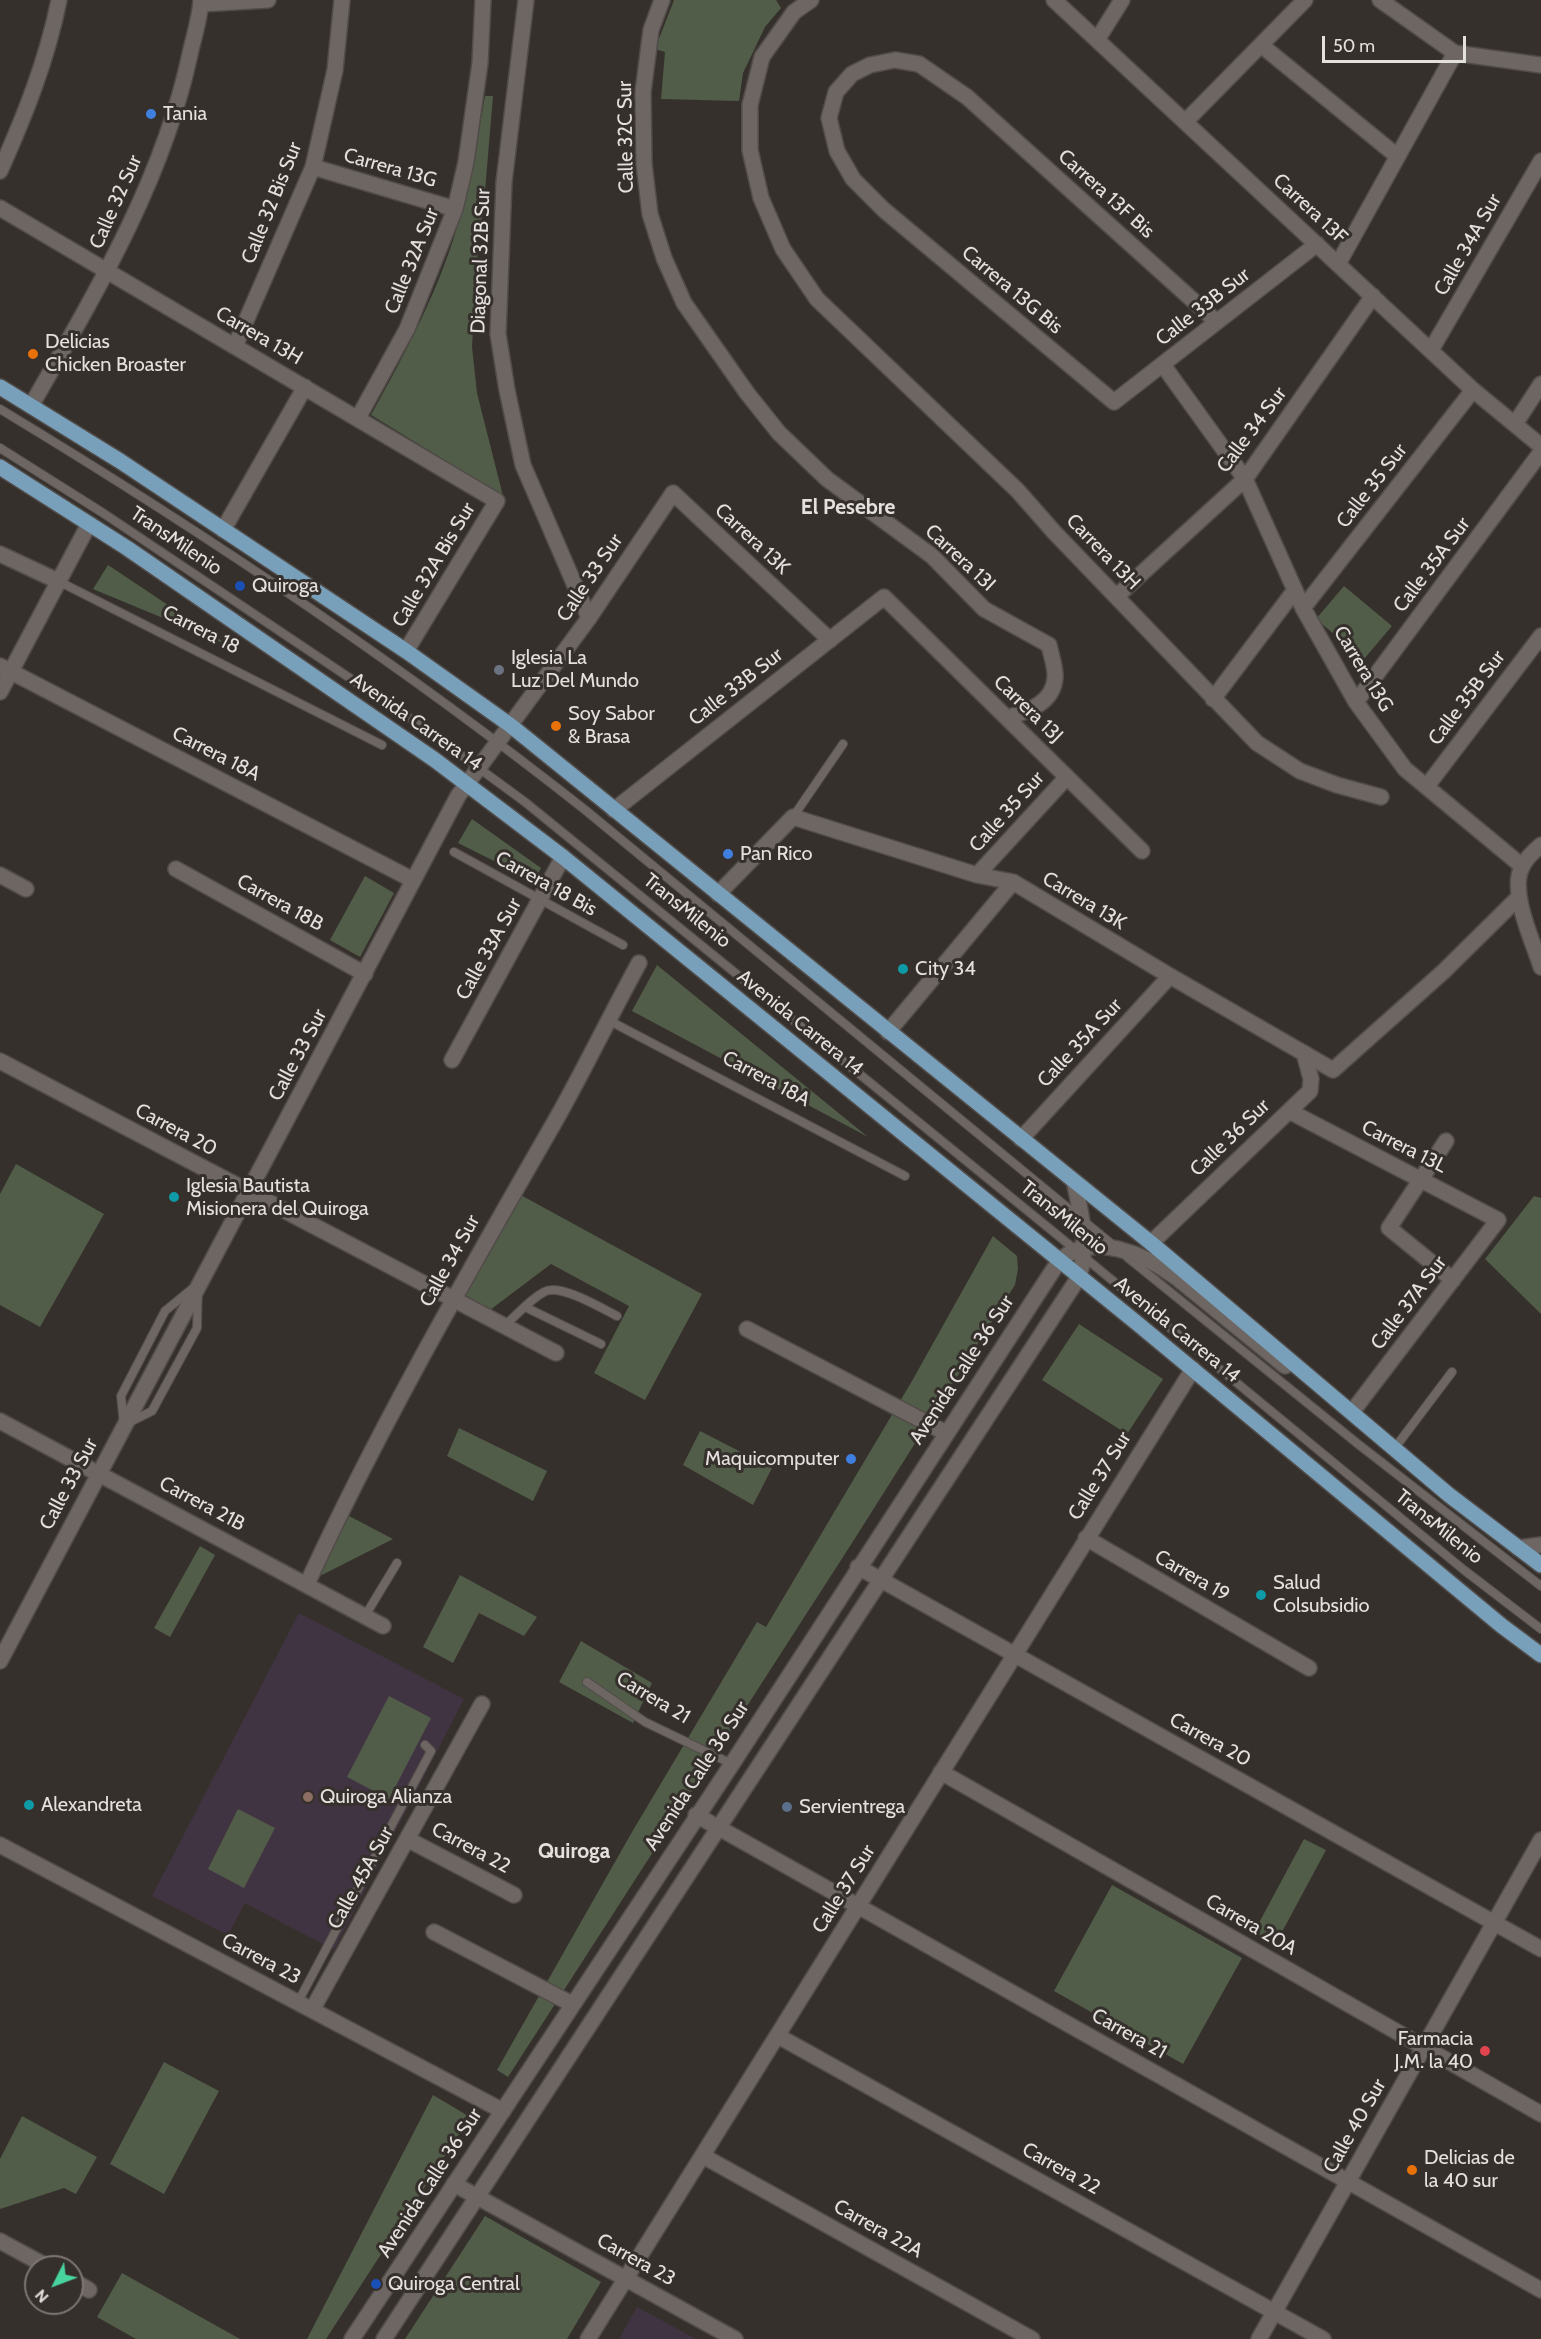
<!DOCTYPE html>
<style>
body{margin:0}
#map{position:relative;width:1541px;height:2339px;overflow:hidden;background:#36302c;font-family:Cabin,sans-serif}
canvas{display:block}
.north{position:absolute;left:24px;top:2255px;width:60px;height:60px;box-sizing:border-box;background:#36302c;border:2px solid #7c7673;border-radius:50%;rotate:228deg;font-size:16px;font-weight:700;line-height:24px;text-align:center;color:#e4e0de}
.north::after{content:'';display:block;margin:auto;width:21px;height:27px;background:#47d49d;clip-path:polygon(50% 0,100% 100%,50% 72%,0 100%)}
.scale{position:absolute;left:1322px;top:36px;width:144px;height:27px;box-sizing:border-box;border:3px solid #e4e0de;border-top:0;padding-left:8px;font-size:18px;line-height:21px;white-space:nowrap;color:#e4e0de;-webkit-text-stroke:4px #36302c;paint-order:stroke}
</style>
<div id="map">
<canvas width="1541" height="2339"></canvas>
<div class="north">N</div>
<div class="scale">50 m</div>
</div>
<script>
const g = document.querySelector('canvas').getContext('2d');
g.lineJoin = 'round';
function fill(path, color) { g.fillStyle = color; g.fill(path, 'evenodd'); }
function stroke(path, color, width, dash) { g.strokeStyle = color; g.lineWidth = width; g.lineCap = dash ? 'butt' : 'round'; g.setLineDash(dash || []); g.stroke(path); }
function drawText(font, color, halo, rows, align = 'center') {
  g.font = font + ' Cabin,sans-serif'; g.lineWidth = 6; g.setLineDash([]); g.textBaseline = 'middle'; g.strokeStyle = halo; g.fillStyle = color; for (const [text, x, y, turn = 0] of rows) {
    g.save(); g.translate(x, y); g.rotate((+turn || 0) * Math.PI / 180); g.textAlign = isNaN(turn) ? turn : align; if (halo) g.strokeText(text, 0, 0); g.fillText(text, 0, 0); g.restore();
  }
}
fill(new Path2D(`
 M 299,1613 L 464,1699 L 334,1950 L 245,1903 L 228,1935 L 152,1896 Z
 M 637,2307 L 696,2339 L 619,2339 Z`), '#413442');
fill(new Path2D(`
 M 674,0 L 776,0 L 781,8 L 765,27 L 743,73 L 739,101 L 661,99 L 665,52 L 655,49 Z
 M 485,96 L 493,96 L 484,203 L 478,248 L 472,347 L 477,393 L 503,496 L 371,415 C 407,350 442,285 461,213 C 472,175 478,135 485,96 Z
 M 108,565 L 228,645 L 93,589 Z
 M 1344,586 L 1392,626 L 1364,659 L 1316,619 Z
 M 472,819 L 541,868 L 534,881 L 458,843 Z
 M 365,876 L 394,893 L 360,957 L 330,940 Z
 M 657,965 L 868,1137 L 632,1011 Z
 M 16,1164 L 104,1214 L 40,1327 L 0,1305 L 0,1194 Z
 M 517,1193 L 702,1294 L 645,1400 L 594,1373 L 629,1306 L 551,1264 L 490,1310 L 463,1294 Z
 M 1534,1196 L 1541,1198 L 1541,1314 L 1485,1259 Z
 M 993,1236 L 1017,1256 L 1018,1269 L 1015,1285 L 852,1543 L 508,2077 L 497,2070 L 632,1832 L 757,1622 L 766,1627 L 912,1381 Z
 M 1079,1324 L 1163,1379 L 1127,1434 L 1042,1380 Z
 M 459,1428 L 547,1471 L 533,1501 L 447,1456 Z
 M 700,1431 L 772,1468 L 753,1505 L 683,1465 Z
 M 349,1516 L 393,1539 L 316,1578 Z
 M 200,1546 L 215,1555 L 170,1637 L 154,1628 Z
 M 460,1575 L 537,1617 L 524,1636 L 479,1613 L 453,1663 L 423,1647 Z
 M 581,1641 L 652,1683 L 633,1723 L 559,1682 Z
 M 389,1696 L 431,1718 L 389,1799 L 347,1777 Z
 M 238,1809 L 275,1828 L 244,1888 L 208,1869 Z
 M 1304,1839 L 1326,1850 L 1275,1945 L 1254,1932 Z
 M 1112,1885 L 1242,1958 L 1183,2064 L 1054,1991 Z
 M 164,2062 L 219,2091 L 164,2194 L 110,2164 Z
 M 433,2095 L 470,2117 L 326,2339 L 307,2339 Z
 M 22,2116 L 97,2157 L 76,2194 L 64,2188 L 0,2209 L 0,2159 Z
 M 485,2216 L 601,2282 L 567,2339 L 405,2339 Z
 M 122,2273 L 240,2339 L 136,2339 L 97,2317 Z`), '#515d48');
const service = new Path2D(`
 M 0,409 C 202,531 399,663 584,809 L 1113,1245
 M 0,448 L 103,513 L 420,725 L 525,802 L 1050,1229 L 1464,1570 L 1541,1629
 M 60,582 L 382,745
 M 793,817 L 843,744
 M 454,852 L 623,945
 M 608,1020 L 905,1176
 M 1127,1257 L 1358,1444 L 1541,1586
 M 198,1284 L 197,1328 L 152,1411 L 124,1425 L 121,1396 L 165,1311 Z
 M 525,1307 L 601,1344
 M 504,1326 C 517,1315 529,1300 544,1292 C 560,1283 601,1308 617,1316
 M 1394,1449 L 1452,1372
 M 365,1616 L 397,1563
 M 587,1682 L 645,1722 L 732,1764
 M 298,2002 L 431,1751 L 425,1745`);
const minor = new Path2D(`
 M 662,0 L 651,30 L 643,92 L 644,164 L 650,214 L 664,258 L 684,303 L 747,393 L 779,433 L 827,479 L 932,556 L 984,609 L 1049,645 C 1051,655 1056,668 1055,678 C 1053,704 1027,711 1007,718
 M 811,0 L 794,12 L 762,57 L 750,105 L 750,150 L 761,198 L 783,249 L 817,299 L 1018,491 L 1054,532 L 1257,743 L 1300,771 L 1337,785 L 1381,797
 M 1054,0 L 1473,390 L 1541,446
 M 1380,0 L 1455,53 L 1541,65
 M 201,4 L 268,0
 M 1097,40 L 1122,0
 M 1261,45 L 1397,156
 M 1185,122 L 1305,0
 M 313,167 L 455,209
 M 0,171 C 25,115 47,60 59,0
 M 0,208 L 497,501 L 406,651
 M 1338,264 L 1455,53
 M 1217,322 L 967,97 L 919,64 L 895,60 L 870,65 L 852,74 L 836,92 L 829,118 L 837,151 L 853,179 L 884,210 L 1114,402 L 1317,244
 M 235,346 L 313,167 L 335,70 L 342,0
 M 1431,350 L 1541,161
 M 1163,365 L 1245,479 L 1303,608 L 1356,702 L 1405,769 L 1522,866
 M 358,418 L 407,329 L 455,209 L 466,162 L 480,63 L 483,0
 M 1515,424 L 1541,384
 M 223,530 L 305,387
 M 0,554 L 60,582
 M 1117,596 L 1245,479 L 1373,296
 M 1303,608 L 1473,390
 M 589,618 L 673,493 L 830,640
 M 0,666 L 413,880
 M 0,692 L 89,524
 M 1213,699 L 1295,590
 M 1356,702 L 1541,452
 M 1427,786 L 1541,636
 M 614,810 L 884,597 L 1142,851
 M 176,869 L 365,974
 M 0,875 L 26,889
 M 977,875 L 1067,777
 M 718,894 L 793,817 L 977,875 L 1013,882 L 1170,976 L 1333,1070 L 1443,972 L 1519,897
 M 888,1032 L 1013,882
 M 452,1060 L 563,857
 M 0,1061 L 556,1353
 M 1289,1111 L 1498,1220 L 1352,1412
 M 1021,1139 L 1170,976
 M 1446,1141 L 1389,1228 L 1453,1280
 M 1151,1243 L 1310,1091 L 1311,1079 L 1304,1053
 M 747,1329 L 946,1433
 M 0,1421 L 383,1626
 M 1086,1538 L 1309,1668
 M 858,1567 L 1541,1949
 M 307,1584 C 381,1423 470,1270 558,1116 C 586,1066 611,1014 639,963
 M 941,1772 L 1541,2114
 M 696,1815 L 1541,2290
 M 407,1839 L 514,1895
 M 0,1845 L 503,2111
 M 434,1932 L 572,2004
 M 312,2010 L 482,1704
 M 778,2036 L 1323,2339
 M 703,2156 L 1032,2339
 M 454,2184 L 735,2339
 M 0,2241 L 48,2267
 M 72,2280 L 89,2290
 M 588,2339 L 1193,1369
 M 1259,2339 L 1541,1840`);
const tertiary = new Path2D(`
 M 31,406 C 95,294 163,181 190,54 C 194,36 200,18 201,0
 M 1541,845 C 1534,851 1526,858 1522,867 C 1509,892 1533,941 1541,967
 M 1518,1548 L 1541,1545
 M 0,1661 L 458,796 L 589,618 L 523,465 L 507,390 L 498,334 L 504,182 L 526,0`);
const secondary = new Path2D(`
 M 352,2339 L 732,1764 L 1059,1261 C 1093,1230 1146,1255 1177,1278 L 1285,1366
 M 384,2339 L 1079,1277 C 1089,1244 1081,1213 1074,1181`);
const primary = new Path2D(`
 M 0,387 L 120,461 L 406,651 L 510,725 L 1151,1243 L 1449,1495 L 1541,1565
 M 0,467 L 127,548 L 435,760 L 563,857 L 1138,1324 L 1502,1626 L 1541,1655`);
stroke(service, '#514c49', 10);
stroke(minor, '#514c49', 18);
stroke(tertiary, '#514c49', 18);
stroke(secondary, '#514c49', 18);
stroke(primary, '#514c49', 18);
stroke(service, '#6d6662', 8);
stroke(minor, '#6d6662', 15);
stroke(tertiary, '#6d6662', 15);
stroke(secondary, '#6d6662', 15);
stroke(primary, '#78a0bb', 15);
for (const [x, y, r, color] of [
 [151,114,6,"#3f7fe0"],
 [33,354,6,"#e8710a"],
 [240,586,6,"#1a4fb4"],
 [499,670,6,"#6b7280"],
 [556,726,6,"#e8710a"],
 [728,854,6,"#3f7fe0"],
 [903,969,6,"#0f9aa8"],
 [174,1197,6,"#0f9aa8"],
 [851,1459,6,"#3f7fe0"],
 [1261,1595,6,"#0f9aa8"],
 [308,1797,6,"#8d6e63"],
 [29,1805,6,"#0f9aa8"],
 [787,1807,6,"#5c6f8a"],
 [1485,2051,6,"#e0444e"],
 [1412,2170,6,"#e8710a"],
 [376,2284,6,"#1a4fb4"]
]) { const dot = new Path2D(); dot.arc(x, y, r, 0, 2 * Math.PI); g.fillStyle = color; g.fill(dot); stroke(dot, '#36302c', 2); }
drawText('20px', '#e4e0de', '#36302c', [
 ["Tania",163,114],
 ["Delicias",45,342],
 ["Chicken Broaster",45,365],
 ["Quiroga",252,586],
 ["Iglesia La",511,658],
 ["Luz Del Mundo",511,681],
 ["Soy Sabor",568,714],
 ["& Brasa",568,737],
 ["Pan Rico",740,854],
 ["City 34",915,969],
 ["Iglesia Bautista",186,1186],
 ["Misionera del Quiroga",186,1209],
 ["Maquicomputer",839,1459,"right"],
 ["Salud",1273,1583],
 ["Colsubsidio",1273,1606],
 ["Quiroga Alianza",320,1797],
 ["Alexandreta",41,1805],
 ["Servientrega",799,1807],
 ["Farmacia",1473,2039,"right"],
 ["J.M. la 40",1473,2062,"right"],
 ["Delicias de",1424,2158],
 ["la 40 sur",1424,2181],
 ["Quiroga Central",388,2284]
], 'left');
drawText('20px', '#e4e0de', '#36302c', [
 ["Calle 32C Sur",626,137,-91],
 ["Carrera 13G",390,168,16],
 ["Carrera 13F Bis",1106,194,42],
 ["Calle 32 Sur",116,202,-66],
 ["Calle 32 Bis Sur",272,203,-68],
 ["Carrera 13F",1310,209,43],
 ["Calle 34A Sur",1468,245,-60],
 ["Calle 32A Sur",412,261,-68],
 ["Diagonal 32B Sur",481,261,-88],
 ["Carrera 13G Bis",1012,290,40],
 ["Calle 33B Sur",1203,307,-38],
 ["Carrera 13H",259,336,30],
 ["Calle 34 Sur",1252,430,-53],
 ["Calle 35 Sur",1372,486,-52],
 ["Carrera 13K",752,539,43],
 ["TransMilenio",176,541,34],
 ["Carrera 13H",1103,552,46],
 ["Carrera 13I",960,558,43],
 ["Calle 32A Bis Sur",434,565,-59],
 ["Calle 35A Sur",1432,565,-53],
 ["Calle 33 Sur",590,578,-56],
 ["Carrera 18",201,630,27],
 ["Carrera 13G",1363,669,59],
 ["Calle 33B Sur",736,687,-38],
 ["Calle 35B Sur",1467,698,-53],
 ["Carrera 13J",1028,709,44],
 ["Avenida Carrera 14",416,722,35],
 ["Carrera 18A",216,754,27],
 ["Calle 35 Sur",1007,812,-48],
 ["Carrera 18 Bis",546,884,29],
 ["Carrera 13K",1084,901,31],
 ["Carrera 18B",280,903,29],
 ["TransMilenio",687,911,39],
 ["Calle 33A Sur",489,949,-61],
 ["Avenida Carrera 14",800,1023,39],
 ["Calle 35A Sur",1080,1043,-47],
 ["Calle 33 Sur",298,1055,-62],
 ["Carrera 18A",766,1079,28],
 ["Carrera 20",176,1130,28],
 ["Calle 36 Sur",1230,1138,-44],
 ["Carrera 13L",1404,1147,27],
 ["TransMilenio",1064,1218,39],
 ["Calle 34 Sur",450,1261,-61],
 ["Calle 37A Sur",1409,1303,-53],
 ["Avenida Carrera 14",1177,1330,39],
 ["Avenida Calle 36 Sur",962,1370,-57],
 ["Calle 37 Sur",1100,1476,-58],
 ["Calle 33 Sur",69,1484,-62],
 ["Carrera 21B",202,1504,28],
 ["TransMilenio",1439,1527,39],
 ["Carrera 19",1192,1576,30],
 ["Carrera 21",653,1698,31],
 ["Carrera 20",1210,1740,29],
 ["Avenida Calle 36 Sur",697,1776,-57],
 ["Carrera 22",471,1848,28],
 ["Calle 45A Sur",361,1878,-61],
 ["Calle 37 Sur",844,1889,-58],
 ["Carrera 20A",1251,1925,30],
 ["Carrera 23",261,1959,28],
 ["Carrera 21",1129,2034,29],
 ["Calle 40 Sur",1355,2126,-60],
 ["Carrera 22",1061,2169,29],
 ["Avenida Calle 36 Sur",430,2183,-57],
 ["Carrera 22A",878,2229,29],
 ["Carrera 23",636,2260,29]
]);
drawText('bold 21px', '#e4e0de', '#36302c', [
 ["El Pesebre",848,508],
 ["Quiroga",574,1852]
]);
</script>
